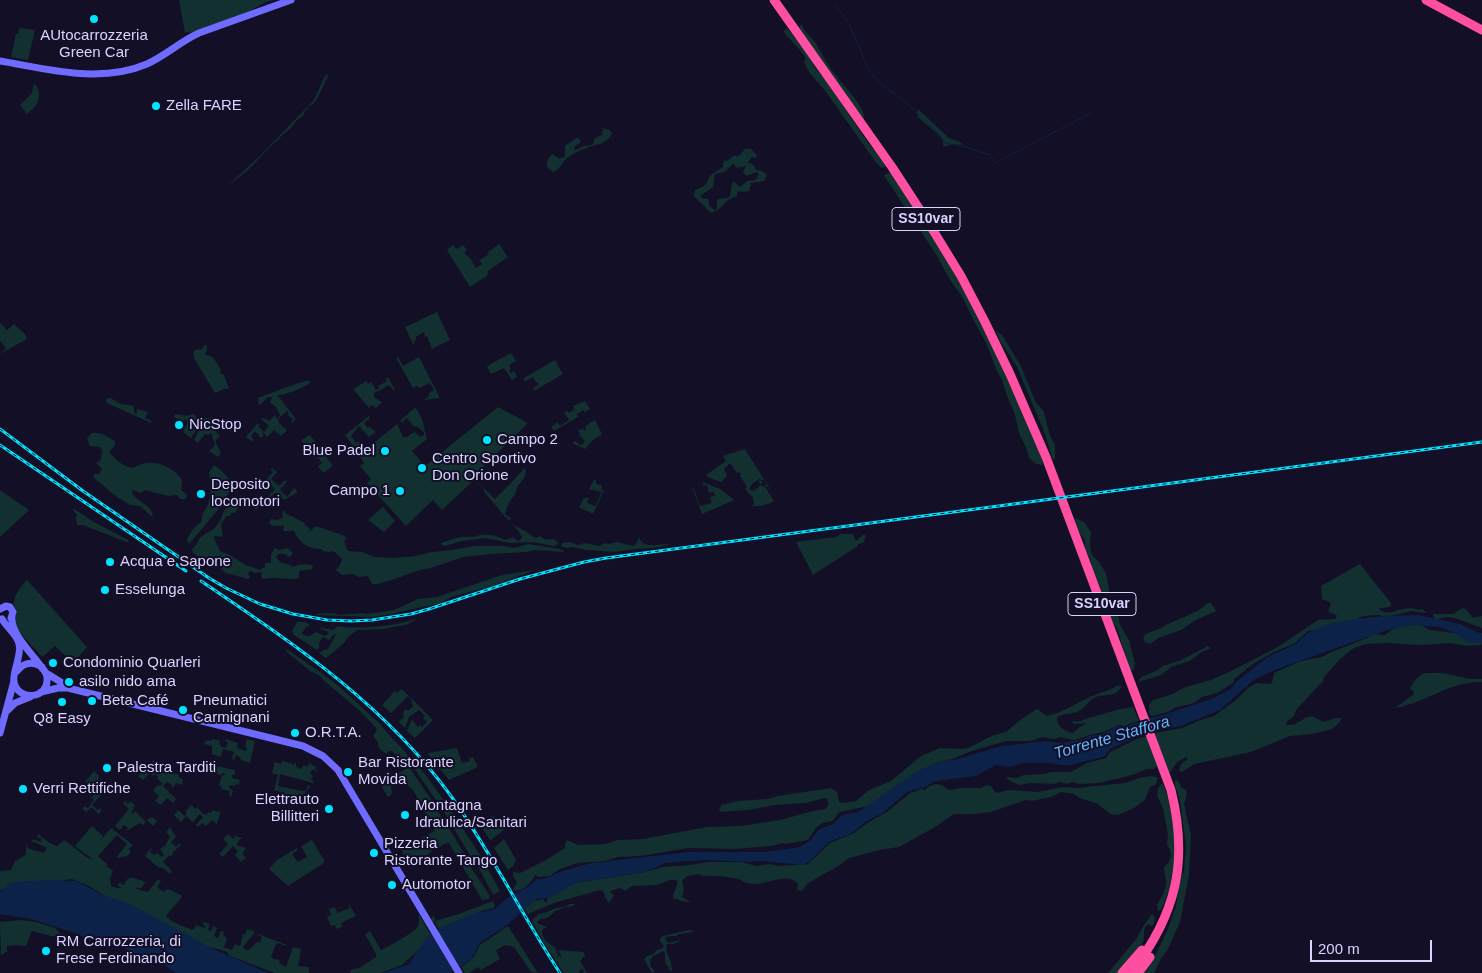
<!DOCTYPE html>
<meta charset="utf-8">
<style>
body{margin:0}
#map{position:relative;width:1482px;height:973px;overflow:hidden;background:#130f26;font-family:Arial,sans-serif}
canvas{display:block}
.scale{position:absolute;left:1310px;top:940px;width:122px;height:22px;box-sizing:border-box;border:2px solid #d9d4ff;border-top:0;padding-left:6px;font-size:15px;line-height:18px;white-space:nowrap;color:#d9d4ff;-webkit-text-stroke:4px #130f26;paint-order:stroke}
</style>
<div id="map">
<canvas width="1482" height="973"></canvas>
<div class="scale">200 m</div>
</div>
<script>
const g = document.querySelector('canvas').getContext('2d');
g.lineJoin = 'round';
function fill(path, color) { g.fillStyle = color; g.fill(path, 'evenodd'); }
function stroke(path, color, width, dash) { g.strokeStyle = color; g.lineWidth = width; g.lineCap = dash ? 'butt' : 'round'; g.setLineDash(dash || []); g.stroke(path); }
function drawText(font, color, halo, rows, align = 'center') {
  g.font = font + ' Arial,sans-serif'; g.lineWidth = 4; g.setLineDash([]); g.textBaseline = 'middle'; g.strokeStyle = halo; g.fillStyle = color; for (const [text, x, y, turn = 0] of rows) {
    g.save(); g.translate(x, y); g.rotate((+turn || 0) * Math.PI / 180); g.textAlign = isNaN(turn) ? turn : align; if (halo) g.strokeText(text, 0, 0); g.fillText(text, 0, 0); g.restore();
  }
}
fill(new Path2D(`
 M 179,0 L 274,0 L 266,2 L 246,13 L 190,33 L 188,32 L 185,33 Z
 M 800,25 L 802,25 C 805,33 812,37 816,44 C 823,55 829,67 837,77 C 844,86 866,108 864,119 L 862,119 L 800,30 Z
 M 21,28 L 35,30 L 28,60 L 11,57 L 16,34 L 18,34 L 19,29 Z
 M 787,28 L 802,47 L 807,52 L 816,69 L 825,79 L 868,143 L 884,162 L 886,166 L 883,168 L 880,167 L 875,161 L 826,92 L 809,72 L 804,62 L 806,59 C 800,48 790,41 783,31 Z
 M 327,74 L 328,76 L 318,97 L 314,103 L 308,107 L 302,117 L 297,120 L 291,128 L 282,135 L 279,139 L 272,145 L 247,171 L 227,186 L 260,156 L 314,100 L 324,78 Z
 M 34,83 L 38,88 L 37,90 L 39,91 C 39,104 37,105 27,114 L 20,105 L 32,93 Z
 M 918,109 L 949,138 L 960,142 L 964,145 L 953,144 L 943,147 L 943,140 L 940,136 L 918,117 L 917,113 Z
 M 602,128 L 610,130 L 612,134 C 607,142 601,144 592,146 C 588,147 577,152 573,154 C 565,158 562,165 556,171 L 553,172 L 547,167 C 546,162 548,157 553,154 C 557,158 560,160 565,156 L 565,146 L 576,138 L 578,138 L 581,142 L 574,147 L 575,150 L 580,148 L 583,146 L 589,146 L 593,144 L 595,138 L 602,135 L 603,130 Z
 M 745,149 L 751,149 L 757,155 L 756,158 L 752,157 L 748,162 L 754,165 L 755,169 C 760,171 763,170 767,175 L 764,181 L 751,183 L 749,191 L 744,192 L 737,191 L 737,196 L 728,200 L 719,209 L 711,213 L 694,196 L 694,194 L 695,190 C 710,185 704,184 711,175 C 714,172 719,170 723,167 L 723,163 L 724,160 L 727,161 L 733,156 L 739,156 ZM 733,164 L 734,164 L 736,168 L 746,166 L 743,172 L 746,176 L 757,172 L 759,175 L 755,180 L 747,181 L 740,187 L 734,182 L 732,183 L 730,196 C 726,200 721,197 717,200 L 717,209 L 714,210 L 709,205 L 709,201 L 707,198 L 703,199 L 700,196 L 713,187 L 715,174 L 724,172 Z
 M 891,172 L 957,277 L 994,347 L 1042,458 L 1043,465 L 1036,464 L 1029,458 L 1027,450 L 1019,433 L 1015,415 L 1006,393 L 1002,380 L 997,371 L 986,343 L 973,319 L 963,298 L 950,280 L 937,256 L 885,177 L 884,175 Z
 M 499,244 L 508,257 L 488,271 L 487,276 L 470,287 L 447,250 L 453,245 L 457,249 L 463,245 L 467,250 L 464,253 L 471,259 L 476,268 L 482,264 L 479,260 L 489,254 L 488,252 Z
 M 437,312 L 450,340 L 432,349 L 427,336 L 425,337 L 425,335 L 424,332 L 416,337 L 416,340 L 414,341 L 415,343 L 413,344 L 405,327 Z
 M 0,323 L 7,330 L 14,324 L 25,334 L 27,339 L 0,354 L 6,348 L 0,341 Z
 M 996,330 L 1002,335 L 1021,366 L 1035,401 L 1044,412 L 1047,425 L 1051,438 L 1055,445 L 1055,458 L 1053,461 L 1045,434 L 1017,367 L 1000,341 Z
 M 205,345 L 207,345 C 207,349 207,351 205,354 L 206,355 L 213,357 L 221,370 L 220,373 L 224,375 L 229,389 L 224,389 L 215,393 L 195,360 L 193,352 L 197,349 L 201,350 Z
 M 511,353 L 516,361 L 509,365 L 511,369 L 509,371 L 511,373 L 514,371 L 517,377 L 512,380 L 504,368 L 491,374 L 487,366 Z
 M 398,357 L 403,366 L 419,357 L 439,396 L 439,398 L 424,400 L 429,396 L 429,393 L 434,390 L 430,383 L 419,388 L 417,386 L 413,388 L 396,358 Z
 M 555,360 L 563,374 L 534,391 L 533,388 L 539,385 L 537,382 L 536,382 L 533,377 L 526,381 L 524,380 L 524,378 Z
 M 388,377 L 395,390 L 394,391 L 389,385 L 377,392 L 376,391 L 374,393 L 375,398 L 382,402 L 376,408 L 372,405 L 369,408 L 353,389 L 366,381 L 368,384 L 371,382 L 376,390 L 379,388 L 378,386 L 387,381 L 385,379 Z
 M 305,381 L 309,381 L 310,383 C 301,389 287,394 277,396 L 279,397 L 296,419 L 292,423 L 291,422 L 293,419 L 287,415 L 289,413 L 287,411 L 278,419 L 279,423 L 287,430 L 281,436 L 274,430 L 267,437 L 263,432 L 262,433 L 264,435 L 261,438 L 255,431 L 251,436 L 253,439 L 252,442 L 246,437 L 257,424 L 260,424 L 258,426 L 264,432 L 269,426 L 261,419 L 263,418 L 269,421 L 275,415 L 277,419 L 280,415 L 275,406 L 270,402 L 272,399 L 271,397 L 268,397 L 260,405 L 258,402 L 258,398 C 273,392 289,386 305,381 Z
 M 108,398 C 114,398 116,403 122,404 C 126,405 130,405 134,406 L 134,411 L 136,415 L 137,409 L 148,412 L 145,418 L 152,421 L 151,423 L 107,403 L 106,399 Z
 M 585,401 L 590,409 L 585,412 L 583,410 L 577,414 L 578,417 L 554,431 L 551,427 L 557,422 L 560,426 L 569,420 L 564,413 L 567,411 L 569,413 L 575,409 L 573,406 Z
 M 498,407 L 528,423 L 480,470 L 474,480 L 442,510 L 433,500 L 406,526 L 367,483 L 371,479 L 360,466 L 364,463 L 359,455 L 397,424 C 400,428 400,432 403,437 L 407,437 L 414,432 L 421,437 L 424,435 L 424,432 L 419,428 L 418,428 L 416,426 L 414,427 L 407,418 L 403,421 L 404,424 L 400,421 L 412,410 L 416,408 L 422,419 L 427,439 L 412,451 L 425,466 Z
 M 175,414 L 187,416 L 193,414 L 199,418 L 201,416 L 204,418 L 216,419 L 225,426 L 223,428 L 217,423 L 212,428 L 220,436 L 215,441 L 221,454 L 218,457 L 209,451 L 215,445 L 211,433 L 208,435 L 205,434 L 198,443 L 194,440 L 199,430 L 204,428 L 204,426 L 198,427 L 191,438 L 183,432 L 188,421 L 185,419 L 184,422 L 174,417 Z
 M 369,416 L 370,418 L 364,423 L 368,428 L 370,427 L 376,432 L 369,437 L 359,426 L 351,436 L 356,443 L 359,441 L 361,444 L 355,449 L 345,435 Z
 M 595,420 L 602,434 L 592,441 L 585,449 L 572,443 L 575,441 L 581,445 L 585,442 L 579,434 L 580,433 L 578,431 L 583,428 L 584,431 L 586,430 L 585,426 Z
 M 92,433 C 101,432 108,437 115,441 L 115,445 L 109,452 C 115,459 123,467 133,468 C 149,457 172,464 182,480 L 181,490 L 187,495 L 186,499 L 181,499 L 177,495 L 168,496 L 145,490 L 141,493 L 133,490 L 132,492 C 136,502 149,502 153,515 L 151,516 L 140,506 L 130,505 L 123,500 L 118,498 L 93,477 L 94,474 L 99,474 L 102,469 L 96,463 L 101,460 L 102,450 L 99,447 L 90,446 L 87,439 L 88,437 Z
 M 310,435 L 333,466 L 323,473 L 318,466 L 322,463 L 307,442 L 304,444 L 301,440 Z
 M 745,449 L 775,497 L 768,487 L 765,486 L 767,483 L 764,479 L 761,481 L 763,484 L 761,484 L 758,481 L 761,480 L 760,478 L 751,485 L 750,490 L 754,491 L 761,485 L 766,488 L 774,501 C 767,505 760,507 752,506 L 754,504 L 753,498 L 745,489 L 747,487 L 740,476 L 741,474 L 739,472 L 737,473 L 730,463 L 724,469 L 727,476 L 721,482 L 708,477 L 708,476 L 706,475 L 726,461 L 723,456 Z
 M 214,465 L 222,471 L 235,486 L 229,492 L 222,505 L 190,543 L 188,543 L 187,539 L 193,529 L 201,522 L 203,513 L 208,505 L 211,489 L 209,472 Z
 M 272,468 L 277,472 L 271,479 L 279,486 L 285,480 L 287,482 L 280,490 L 287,497 L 294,488 L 298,492 L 284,500 L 278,493 L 275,493 L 270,498 L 274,500 L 272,502 L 266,499 L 275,489 L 266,480 L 273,472 L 270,470 Z
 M 524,468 L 526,470 C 526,479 521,480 517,488 C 515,492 517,492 514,496 C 509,502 507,506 505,514 L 512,519 L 508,520 L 485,493 L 483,488 L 476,482 L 482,486 L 495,499 L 514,480 Z
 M 594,480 L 596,480 L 596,484 L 602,485 L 601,489 L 604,490 L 593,514 L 579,507 L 584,498 L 589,498 L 587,503 L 595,506 L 602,492 L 589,489 Z
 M 702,482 L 720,489 L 734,500 L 702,514 L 692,487 L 694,489 L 700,506 L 712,503 L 710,497 L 715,496 L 714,492 L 709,493 L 707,485 L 703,485 Z
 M 0,490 L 29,510 L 0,537 Z
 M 242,495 L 258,506 L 258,509 L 256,509 L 251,505 L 246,507 L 242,505 L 239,506 L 235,513 L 231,513 L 230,516 L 227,516 C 219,525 221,524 223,535 L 222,537 L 215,536 L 214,538 L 220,551 L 230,555 L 247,566 L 253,567 L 259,570 L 265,567 L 265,563 L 271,563 L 271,554 L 275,548 L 280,550 L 287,548 L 291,551 L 293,554 L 289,557 L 284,554 L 278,554 L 276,557 C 284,568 285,560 293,567 L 301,564 L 313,565 L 312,569 L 299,571 L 299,578 C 292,580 283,578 275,578 C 271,577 267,579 262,579 L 261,572 L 255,573 L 250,571 L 248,573 L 250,578 L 248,579 L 226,573 L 220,568 L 206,563 L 203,559 L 193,553 L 192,549 C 197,545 198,540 201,537 C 207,532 213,531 217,525 C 221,520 222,516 224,511 C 226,507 230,507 233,503 C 238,505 240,503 243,498 Z
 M 383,507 L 395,521 L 384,532 L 368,520 Z
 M 73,508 L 94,522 L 128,540 L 129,543 L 83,525 L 77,525 L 76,517 L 77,515 L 73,510 Z
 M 282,511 L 284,511 L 286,514 L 289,515 L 305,523 L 304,524 L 309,528 L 310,531 L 316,526 L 345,536 L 346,539 L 344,542 L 348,551 L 362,552 L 375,557 L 393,558 L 415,556 L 432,552 L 452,550 L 474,546 L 505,546 L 514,548 L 528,544 L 560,549 L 565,552 L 534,550 L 527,552 L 490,554 L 463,557 L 431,568 L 420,570 L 392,580 L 378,584 L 372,584 L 368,576 L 359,577 L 352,574 L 342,575 L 336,570 L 340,565 L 342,559 L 335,552 L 330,551 L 329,552 L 323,551 L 321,549 C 307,549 299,542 294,531 L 284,531 L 283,530 L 284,526 C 279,524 273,529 269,523 L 271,519 L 278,520 L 283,517 Z
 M 1075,518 L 1084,522 L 1091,532 L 1090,544 L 1091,552 L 1093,556 L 1100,563 L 1106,574 L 1110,594 L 1117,610 L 1120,625 L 1129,640 L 1135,664 L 1133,671 L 1131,670 L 1129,667 L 1117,628 L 1110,618 L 1100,586 L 1093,573 L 1091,562 L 1085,548 L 1085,540 C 1080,534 1075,526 1075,518 Z
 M 511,522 C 517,528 518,527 525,531 C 529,533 531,536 536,538 C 543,535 540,537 546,540 L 549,539 L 556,540 L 558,544 L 553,546 L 533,542 L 510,543 L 485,538 L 462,541 L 445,546 L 442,545 L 441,543 C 453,539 462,535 474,537 C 485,532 495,535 505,540 L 513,537 L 518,541 L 522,538 L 520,533 Z
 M 840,534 L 853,534 L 856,541 L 864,534 L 866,536 L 863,543 L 858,544 L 858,546 L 813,575 L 796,542 L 836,537 Z
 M 639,537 C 643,550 659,543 670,544 L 660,547 L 627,550 L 616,552 L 586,550 L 573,547 L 567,548 L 563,547 L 561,545 L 562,543 L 570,542 L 578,545 L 584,543 L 600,546 L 604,543 L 609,544 L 617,542 L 633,546 L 636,544 Z
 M 1360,564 L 1391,603 L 1390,607 L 1380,608 L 1379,609 C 1390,619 1402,603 1418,610 L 1422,609 L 1427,613 L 1411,611 L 1386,617 L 1379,615 L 1364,616 L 1358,618 L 1356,624 L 1308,631 L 1295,643 L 1272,653 L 1253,664 L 1234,679 L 1233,683 L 1217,693 L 1202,697 L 1192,704 L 1176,707 L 1168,712 L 1152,716 L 1149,714 L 1149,705 L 1153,700 L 1170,695 L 1186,687 L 1211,680 L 1229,672 L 1276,648 L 1318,620 L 1335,619 L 1337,615 L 1328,612 L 1331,603 L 1322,599 L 1321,586 Z
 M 535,570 L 492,586 L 451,597 L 441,603 L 386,615 L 371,617 L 317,615 L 315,614 L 334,613 L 338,615 L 362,613 L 367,614 L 394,610 L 418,599 L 437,597 L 502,575 Z
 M 27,580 L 87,647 L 73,663 L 55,646 L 42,657 L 16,628 C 14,622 17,618 16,612 C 16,610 15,607 14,605 C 13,596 21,586 27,580 Z
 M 1208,603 L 1211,603 L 1216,611 L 1196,620 L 1181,630 L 1158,638 L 1150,644 L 1145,642 L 1143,637 C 1148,631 1154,632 1161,628 C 1175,619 1195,615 1208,603 Z
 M 1462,608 L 1466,609 L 1473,618 L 1482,616 L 1482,628 C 1468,624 1449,612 1437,620 L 1434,618 L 1433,614 L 1453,614 Z
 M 416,619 L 417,619 L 406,625 L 383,629 L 357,630 L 349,636 L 344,643 L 326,658 L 319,653 L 325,649 L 327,650 L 336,635 L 334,634 L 329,640 L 323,637 L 319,643 L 319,648 L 317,650 L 294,635 L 292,631 L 297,622 L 305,622 L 309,624 L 309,626 L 306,627 L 302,633 L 303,635 C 307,637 313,636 315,632 L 326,636 L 329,632 L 317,627 L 333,630 L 338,626 C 362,630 393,626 416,619 Z
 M 1406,624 L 1419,624 L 1430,630 L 1454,633 L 1478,639 L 1482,643 L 1481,645 L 1467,646 L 1450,643 L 1422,645 L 1385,643 L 1367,644 L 1354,648 L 1340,659 L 1324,677 L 1323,682 L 1320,684 L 1296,710 L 1294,716 L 1287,721 L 1286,725 C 1299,726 1300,718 1312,716 L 1323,722 L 1336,718 L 1342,718 L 1339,723 L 1332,729 L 1312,734 L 1290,736 L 1251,752 L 1194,764 L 1182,772 L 1179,771 C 1180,764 1183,762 1188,759 L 1186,757 L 1177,762 L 1169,774 L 1155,736 L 1155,733 L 1182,728 L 1198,721 L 1214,716 L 1236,700 L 1248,688 L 1256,683 L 1269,684 L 1272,683 L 1274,673 L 1301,661 L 1322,657 L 1329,653 L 1367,638 L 1373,634 L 1385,635 L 1393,629 Z
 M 1208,646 L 1211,648 L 1200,653 L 1190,661 L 1171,667 L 1161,675 L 1138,682 L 1141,677 L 1156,671 L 1163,666 L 1181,660 Z
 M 285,648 L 323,674 L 341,688 L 380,724 L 390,736 L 398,744 L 425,774 L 438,792 L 479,853 L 500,891 L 493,895 L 480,870 L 466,849 L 446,815 L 414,768 L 409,763 L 402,763 L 392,751 L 389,751 L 386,754 L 380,749 L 378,746 L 378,742 L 373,736 L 377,729 L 359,710 L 322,679 L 319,675 L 310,671 L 287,652 Z
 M 1425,673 L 1443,673 L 1470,679 L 1482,679 L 1482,682 C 1450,681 1425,703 1395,708 L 1413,695 L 1414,691 L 1410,689 C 1413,682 1417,676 1425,673 Z
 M 1118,685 L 1122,687 C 1114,699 1102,693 1094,698 C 1088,701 1085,708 1079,711 C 1072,715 1063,712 1057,718 C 1057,727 1065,731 1073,733 L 1078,728 L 1087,723 L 1074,724 L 1071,721 C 1075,721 1079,722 1083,720 C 1099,715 1116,709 1133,707 L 1139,721 L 1129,724 L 1126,726 L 1118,725 L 1104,732 L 1089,735 L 1082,738 L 1073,740 L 1060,737 L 1055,739 L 1042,737 L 1031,741 L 1006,741 L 969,752 L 955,758 L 936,763 L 869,806 L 839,812 L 833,821 L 822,823 L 816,828 L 808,840 L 785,844 L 783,843 L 771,846 L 734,849 L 688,848 L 641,856 L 618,857 L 605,861 L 577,863 L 558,870 L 550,876 L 539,877 L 535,875 C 532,882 523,891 515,891 L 513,889 L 517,882 L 513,876 L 513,872 L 520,873 L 546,860 L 565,848 L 565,844 L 567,840 L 578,845 L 606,844 L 618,840 L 643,839 L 707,827 L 741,826 L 780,820 L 813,811 L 826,809 L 828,805 L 828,800 L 825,798 L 806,803 L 775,805 L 748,810 L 721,812 L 719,809 L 722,805 L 738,801 L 767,799 L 778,796 L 831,788 L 837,792 L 839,802 L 842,803 L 856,801 L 869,790 L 891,781 L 921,756 L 940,748 L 964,749 L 968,748 L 994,735 L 1006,732 L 1019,721 L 1037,709 L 1047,716 C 1064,712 1077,703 1092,696 C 1101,692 1110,691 1118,685 Z
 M 402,689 L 433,720 L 415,738 L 407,731 L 412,719 L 418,727 L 420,725 L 422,727 L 427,722 L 423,718 L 425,716 L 419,710 L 409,717 L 405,728 L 399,722 L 401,719 L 404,718 L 403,714 L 404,710 L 409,710 L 413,706 L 411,701 L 412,700 L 408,696 L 391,713 L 382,705 L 395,691 L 397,693 Z
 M 1144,737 L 1147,737 L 1157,766 L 1154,769 L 1147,769 L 1132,775 L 1099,783 L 1079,784 L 1073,782 L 1066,784 L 1061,782 L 1053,784 L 1031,783 L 1019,785 L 1008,780 L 1006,777 L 1017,778 L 1024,775 L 1044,774 L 1051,772 L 1071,772 L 1087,763 L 1106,758 L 1110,752 L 1137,739 Z
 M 212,739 L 220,741 L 219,744 L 221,745 L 221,747 L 226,748 L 228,742 L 225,741 L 226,739 L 238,743 L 237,748 L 246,751 L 247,748 L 245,747 L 247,739 L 255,741 L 250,763 L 241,760 L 240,757 L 236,755 L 234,760 L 232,759 L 234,752 L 223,749 L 221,757 L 212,754 L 212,746 L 204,744 L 206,740 L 211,741 Z
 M 457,748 L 462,763 L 470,761 L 469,758 L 473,757 L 478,767 L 449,780 L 428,754 L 428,753 Z
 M 153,760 L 164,771 L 179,775 L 179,778 L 183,779 L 182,785 L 176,783 L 173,788 L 171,784 L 167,782 L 163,786 L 170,793 L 168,794 L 171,794 L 176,799 L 173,803 L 167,798 L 161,805 L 155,801 L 159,796 L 153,790 L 158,785 L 159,786 L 163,784 L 157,778 L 158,777 L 155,774 L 153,776 L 150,773 L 143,780 L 138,776 Z
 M 282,761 L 290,763 L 292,762 L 291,764 L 294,765 L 295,763 L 296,763 L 296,767 L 302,769 L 303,765 L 308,767 L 309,763 L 316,767 L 315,769 L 318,771 L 317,772 L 313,769 L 310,774 L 313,776 L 311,779 L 314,782 L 313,784 L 310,782 L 280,774 L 278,786 L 302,791 L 306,791 L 308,785 L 310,787 L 301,798 L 296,797 L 296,803 L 282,799 L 284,793 L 274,790 L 278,775 L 272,773 L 275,762 L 281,764 Z
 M 216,766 L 235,770 L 235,775 L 232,775 L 232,778 L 240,780 L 239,785 L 236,784 L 235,786 L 230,785 L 229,788 L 233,790 L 231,797 L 229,796 L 230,791 L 221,789 L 222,786 L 219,786 L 222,775 L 224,776 L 225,774 L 222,773 L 221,775 L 214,773 Z
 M 409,767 L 431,799 L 437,811 L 442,817 L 464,853 L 470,866 L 490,896 L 489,899 L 482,900 L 449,843 L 444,844 L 438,849 L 433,850 L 427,855 L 410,865 L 407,862 L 401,849 L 415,844 L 423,837 L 435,831 L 413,790 L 408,786 L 407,781 L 400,778 L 391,786 L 392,794 L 388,797 L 382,787 L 382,783 Z
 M 94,771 L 99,776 L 98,779 L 100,781 L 101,779 L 109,786 L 92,805 L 97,810 L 101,808 L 101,811 L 99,814 L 91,807 L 86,812 L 82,809 L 85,806 L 88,808 L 94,800 L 90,796 L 90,795 L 92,797 L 94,795 L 91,792 L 93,788 L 91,788 L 85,782 Z
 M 1151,776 L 1158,778 L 1156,784 L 1150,787 L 1145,800 L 1134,808 L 1118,815 L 1111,814 L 1096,803 L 1082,799 L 1074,794 L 1061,792 L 1051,797 L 1032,801 L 1026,800 L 991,812 L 974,814 L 957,814 L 952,815 L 937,826 L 899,847 L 879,850 L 849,858 L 837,867 L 824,874 L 807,884 L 802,891 L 797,890 L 798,884 C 789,871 766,885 753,884 C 747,884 743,881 738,879 C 732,877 707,875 702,876 L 699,874 L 687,876 L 682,881 L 684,889 L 682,897 L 691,902 L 681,901 L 677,899 L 674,899 L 673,896 L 678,882 L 676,880 L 670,880 L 657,885 L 632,886 L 625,891 L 620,888 L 613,890 L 610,892 L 614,895 L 609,903 L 605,897 L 604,892 L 600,890 L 554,903 L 528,914 L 525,911 L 524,909 L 534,901 L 543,899 L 546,903 L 548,898 L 575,883 L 646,872 L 662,867 L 675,866 L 682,866 L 708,862 L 741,862 L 757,866 L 769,864 L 780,866 L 808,864 L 830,843 L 854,833 L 869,822 L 888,811 L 910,793 L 922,789 L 925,790 L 929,786 L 936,784 L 942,785 L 949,790 L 953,790 L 959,788 L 981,788 L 986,785 L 991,786 L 995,792 L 997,793 L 1008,790 L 1038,792 L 1062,787 L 1076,788 L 1126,783 L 1139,778 Z
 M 1175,779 L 1179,782 L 1181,787 L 1186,790 L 1187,794 L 1184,804 L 1191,835 L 1189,875 L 1180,922 L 1167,951 L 1162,957 L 1154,973 L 1142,973 L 1157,952 L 1168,929 L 1176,906 L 1179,885 L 1184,870 L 1186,846 L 1180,801 L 1175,785 Z
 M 1162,783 C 1180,816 1179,879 1160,911 L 1158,911 L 1157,905 C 1160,900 1166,889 1166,884 C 1167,880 1164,873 1164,867 L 1169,862 L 1171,856 L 1170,850 L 1167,844 L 1168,834 L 1163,809 L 1157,795 L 1158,788 Z
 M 125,801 L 128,804 L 130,801 L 135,805 L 133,808 L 134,809 L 131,812 L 133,814 L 135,811 L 145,821 L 152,817 L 157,821 L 153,826 L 147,820 L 143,825 L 140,823 L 126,831 L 128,828 L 124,825 L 120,830 L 115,826 L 129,809 L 123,803 Z
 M 191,805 L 196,809 L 197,807 L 204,815 L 205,814 L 207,815 L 208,812 L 211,813 L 212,810 L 219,812 L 221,809 L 217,824 L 212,820 L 206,826 L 202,823 L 198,827 L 196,825 L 203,817 L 200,814 L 193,822 L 186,816 L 181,822 L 174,815 L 178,810 L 185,816 L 187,813 L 185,812 Z
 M 493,816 L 497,825 L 509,818 L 511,820 L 506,823 L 504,830 L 491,840 L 489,839 L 476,818 L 477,818 L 482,821 Z
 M 92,826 L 103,836 L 99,842 L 111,828 L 133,845 L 129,849 L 131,852 L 127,856 L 116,858 L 127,844 L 117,835 L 98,856 L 108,865 L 107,866 L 104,864 L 113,871 L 110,878 L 111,886 L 117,888 L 122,888 L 118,886 L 119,883 L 124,885 L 128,878 L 130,879 L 131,877 L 146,882 L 140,889 L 137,887 L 136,889 L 148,892 L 158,879 L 161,881 L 157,887 L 163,892 L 168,889 L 181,895 L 182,897 L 166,916 C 174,924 183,926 193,930 L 196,925 L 205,928 L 206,927 L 204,926 L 204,924 L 201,921 L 210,924 L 208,930 L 211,931 L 213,926 L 217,928 L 214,936 L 218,938 L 221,931 L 224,932 L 223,935 L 227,938 L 224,947 L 232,950 L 235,944 L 240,946 L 243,934 L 245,934 L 247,929 L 255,932 L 243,947 L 246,950 L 249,950 L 257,942 L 260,943 L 262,937 L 258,935 L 258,934 L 287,945 L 286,946 L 278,943 L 276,944 L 271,957 L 274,959 L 280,960 L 279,963 L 286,967 L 293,947 L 301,949 L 298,966 L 309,967 L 309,973 L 275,973 L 230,956 L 227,954 L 229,953 C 226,951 210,947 207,947 L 102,894 L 87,885 L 72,879 L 0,890 L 0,871 L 11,870 L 15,861 L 26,855 L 26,845 L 28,845 L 27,848 L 44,853 L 47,848 L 34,842 L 32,843 L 33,839 L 41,842 L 42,839 L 37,837 L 38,834 L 50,843 L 57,846 L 64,840 L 88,858 L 92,859 L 75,846 Z
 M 170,827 L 176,837 L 171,842 L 176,847 L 180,843 L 181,845 L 172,853 L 173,854 L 171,857 L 169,855 L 163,862 L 172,871 L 170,874 L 163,868 L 158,867 L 145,856 L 151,848 L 152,849 L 150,852 L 154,855 L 157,853 L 162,857 L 164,855 L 160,849 L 165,846 L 170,837 L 166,832 Z
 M 228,834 L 234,839 L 235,836 L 242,838 L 242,839 L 240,839 L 236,845 L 246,848 L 242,854 L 246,858 L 241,862 L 235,855 L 238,851 L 233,846 L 223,857 L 219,854 L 228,844 L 223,839 Z
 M 504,839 L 516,860 L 513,866 L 508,870 L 494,848 Z
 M 312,840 L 324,860 L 324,863 L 288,886 L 269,869 L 277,860 L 297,848 L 298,850 L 292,854 L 298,862 L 307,857 L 301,846 Z
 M 493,901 L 495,906 L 494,908 C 475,911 458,924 439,929 L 436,925 L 435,921 L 432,922 L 431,919 L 433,916 L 435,917 L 435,921 L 438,920 L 456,915 Z
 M 348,902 L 356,916 L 341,923 L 342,927 L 336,929 L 335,925 L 331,926 L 327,917 L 331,915 L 329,909 L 335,907 L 337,913 L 350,908 Z
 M 570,904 L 575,904 L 573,906 L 567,907 L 555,911 C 551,916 547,919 540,919 L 537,923 L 547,927 L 542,930 C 541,938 548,944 555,947 L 558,956 L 562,957 L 558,950 L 584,952 L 585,957 L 582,957 L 582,960 L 580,961 L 587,973 L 582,973 L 584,972 L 582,969 L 579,971 L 580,973 L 564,973 L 544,943 L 532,920 L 539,914 L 547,912 L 556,908 L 565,907 Z
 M 419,914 C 422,920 429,933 433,937 L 402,965 L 380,973 L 351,973 L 350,970 L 359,968 L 376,957 L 376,954 L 365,934 L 370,931 L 381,950 C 388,947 417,931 418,926 C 420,922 418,919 419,914 Z
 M 1152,914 L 1155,917 L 1154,924 L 1152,926 L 1148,924 C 1141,929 1146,936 1143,942 L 1117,973 L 1108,973 L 1137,938 L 1144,925 Z
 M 21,920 L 36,922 L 55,928 L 63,937 L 51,936 L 32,931 L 26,946 L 15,945 L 7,946 L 7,952 L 1,955 L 0,922 Z
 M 508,926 L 538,973 L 531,972 L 514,947 L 505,945 L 496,950 L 500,959 L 481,970 L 478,967 L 469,973 L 465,973 L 461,967 L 473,958 L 480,945 Z
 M 689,930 L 692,930 L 693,932 L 679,934 L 676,936 L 670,936 L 665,938 L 668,943 L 682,940 L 674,944 L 668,944 L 666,945 L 667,949 L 666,951 L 671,962 L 672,971 L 670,971 L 665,962 L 665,953 L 663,951 L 652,957 L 650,961 L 651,967 L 655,971 L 652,973 L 644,959 L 647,956 L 654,954 L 656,950 L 661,949 L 664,946 L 660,941 L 660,939 L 663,936 Z`), '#12302f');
fill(new Path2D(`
 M 1418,615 L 1460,624 L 1479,633 L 1482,633 L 1482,643 L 1470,643 L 1454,633 L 1440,627 L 1413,625 L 1384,631 L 1275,670 L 1255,679 L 1220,710 L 1181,726 L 1165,729 L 1134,738 L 1110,749 L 1105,756 L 1068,766 L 1047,763 L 1024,763 L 1007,767 L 996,765 L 976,776 L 935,781 L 925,787 L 907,792 L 883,813 L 867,821 L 852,833 L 829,842 L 810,861 L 802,865 L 761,861 L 750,862 L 705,860 L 665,863 L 646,872 L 575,883 L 556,895 L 548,898 L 536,899 L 507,925 L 480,943 L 471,959 L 450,973 L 383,973 L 409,964 L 426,938 L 440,928 L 472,914 L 495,909 L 507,898 L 529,886 L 537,879 L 544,879 L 562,871 L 591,863 L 688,852 L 765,852 L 800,847 L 810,841 L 818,830 L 833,824 L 842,815 L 858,812 L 919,770 L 943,761 L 958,759 L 1001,746 L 1045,741 L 1060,743 L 1084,739 L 1089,736 L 1102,734 L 1117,726 L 1124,727 L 1139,722 L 1141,720 L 1166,714 L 1211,699 L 1231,689 L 1236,682 L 1269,656 L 1296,644 L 1309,632 L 1329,624 L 1356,619 L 1385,616 Z
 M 53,880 L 77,881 L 101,894 L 132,905 L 213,949 L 268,973 L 176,973 L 162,964 L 149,958 L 134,954 L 120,946 L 99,945 L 75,933 L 31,919 L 0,914 L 0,892 L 11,882 Z`), '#0c2248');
stroke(new Path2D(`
 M 836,5 L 849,24 L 869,70 L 881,84 L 895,94 L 911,107 L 938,133 L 945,143 L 966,147 L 990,155 L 995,163 L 1091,113`), '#0c2248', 1);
stroke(new Path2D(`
 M 0,61 C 48,69 100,84 147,64 C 165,56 181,41 199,33 L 291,0
 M 0,609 L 6,606 L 10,607 L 13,612 L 11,618
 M 2,619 C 6,627 17,634 19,644 C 22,656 12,672 14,682 C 18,702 49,699 47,678 C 47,674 45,671 42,668 C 33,654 10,634 12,616
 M 17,671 C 24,662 33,661 42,667
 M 46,673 L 69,687
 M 41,692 L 58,688 L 68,688 L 303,746 L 323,756 L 338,770 L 459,973
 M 8,710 L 15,703 L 30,697
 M 0,733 L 14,681`), '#6f6bff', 7);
stroke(new Path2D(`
 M 774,0 L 892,167 L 931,227 L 961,276 L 985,322 L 1010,374 L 1046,457 L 1171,790 C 1189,862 1176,915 1131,973
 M 1426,0 L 1482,30
 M 1122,973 L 1142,950
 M 1138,973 L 1150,957`), '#ff4fa3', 9);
const rail = new Path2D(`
 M 0,429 L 83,491 L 209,578 L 226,588 L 260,604 L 293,614 L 327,620 L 351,621 L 372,620 L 411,614 L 429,609 L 520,579 L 584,562 L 606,558 L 1482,442
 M 0,445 L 186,571
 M 201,581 C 295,645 382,702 451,796 C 491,852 522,915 560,973`);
stroke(rail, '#00e5ff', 3);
stroke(rail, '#130f26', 1, [4]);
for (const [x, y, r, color] of [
 [94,19,5,"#00e5ff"],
 [156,106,5,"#00e5ff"],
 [179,425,5,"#00e5ff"],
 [487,440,5,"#00e5ff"],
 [385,451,5,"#00e5ff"],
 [422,468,5,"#00e5ff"],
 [400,491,5,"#00e5ff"],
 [201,494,5,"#00e5ff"],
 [110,562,5,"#00e5ff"],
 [105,590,5,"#00e5ff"],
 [53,663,5,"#00e5ff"],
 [69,682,5,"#00e5ff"],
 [92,701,5,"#00e5ff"],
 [62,702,5,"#00e5ff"],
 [183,710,5,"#00e5ff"],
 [295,733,5,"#00e5ff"],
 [107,768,5,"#00e5ff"],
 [348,772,5,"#00e5ff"],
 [23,789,5,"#00e5ff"],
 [329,809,5,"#00e5ff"],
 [405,815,5,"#00e5ff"],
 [374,853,5,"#00e5ff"],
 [392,885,5,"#00e5ff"],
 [46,951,5,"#00e5ff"]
]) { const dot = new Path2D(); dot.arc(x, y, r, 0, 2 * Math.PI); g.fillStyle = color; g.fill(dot); stroke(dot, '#130f26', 2); }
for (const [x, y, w] of [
 [926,219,68],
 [1102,604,68]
]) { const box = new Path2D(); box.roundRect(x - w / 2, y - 11.5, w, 23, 4); g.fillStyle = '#130f26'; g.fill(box); stroke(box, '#d9d4ff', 1); }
drawText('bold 14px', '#d9d4ff', null, [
 ["SS10var",926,219],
 ["SS10var",1102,604]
]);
drawText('15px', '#d9d4ff', '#130f26', [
 ["AUtocarrozzeria",94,36,"center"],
 ["Green Car",94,53,"center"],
 ["Zella FARE",166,106],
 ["NicStop",189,425],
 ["Campo 2",497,440],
 ["Blue Padel",375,451,"right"],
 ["Centro Sportivo",432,459],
 ["Don Orione",432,476],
 ["Deposito",211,485],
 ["locomotori",211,502],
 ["Campo 1",390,491,"right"],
 ["Acqua e Sapone",120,562],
 ["Esselunga",115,590],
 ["Condominio Quarleri",63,663],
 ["asilo nido ama",79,682],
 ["Beta Café",102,701],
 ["Pneumatici",193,701],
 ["Carmignani",193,718],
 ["Q8 Easy",62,719,"center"],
 ["O.R.T.A.",305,733],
 ["Bar Ristorante",358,763],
 ["Movida",358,780],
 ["Palestra Tarditi",117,768],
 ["Verri Rettifiche",33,789],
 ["Elettrauto",319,800,"right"],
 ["Billitteri",319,817,"right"],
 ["Montagna",415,806],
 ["Idraulica/Sanitari",415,823],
 ["Pizzeria",384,844],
 ["Ristorante Tango",384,861],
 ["Automotor",402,885],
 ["RM Carrozzeria, di",56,942],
 ["Frese Ferdinando",56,959]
], 'left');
drawText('italic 16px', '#62b6ff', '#130f26', [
 ["Torrente Staffora",1112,738,-16]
]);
</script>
